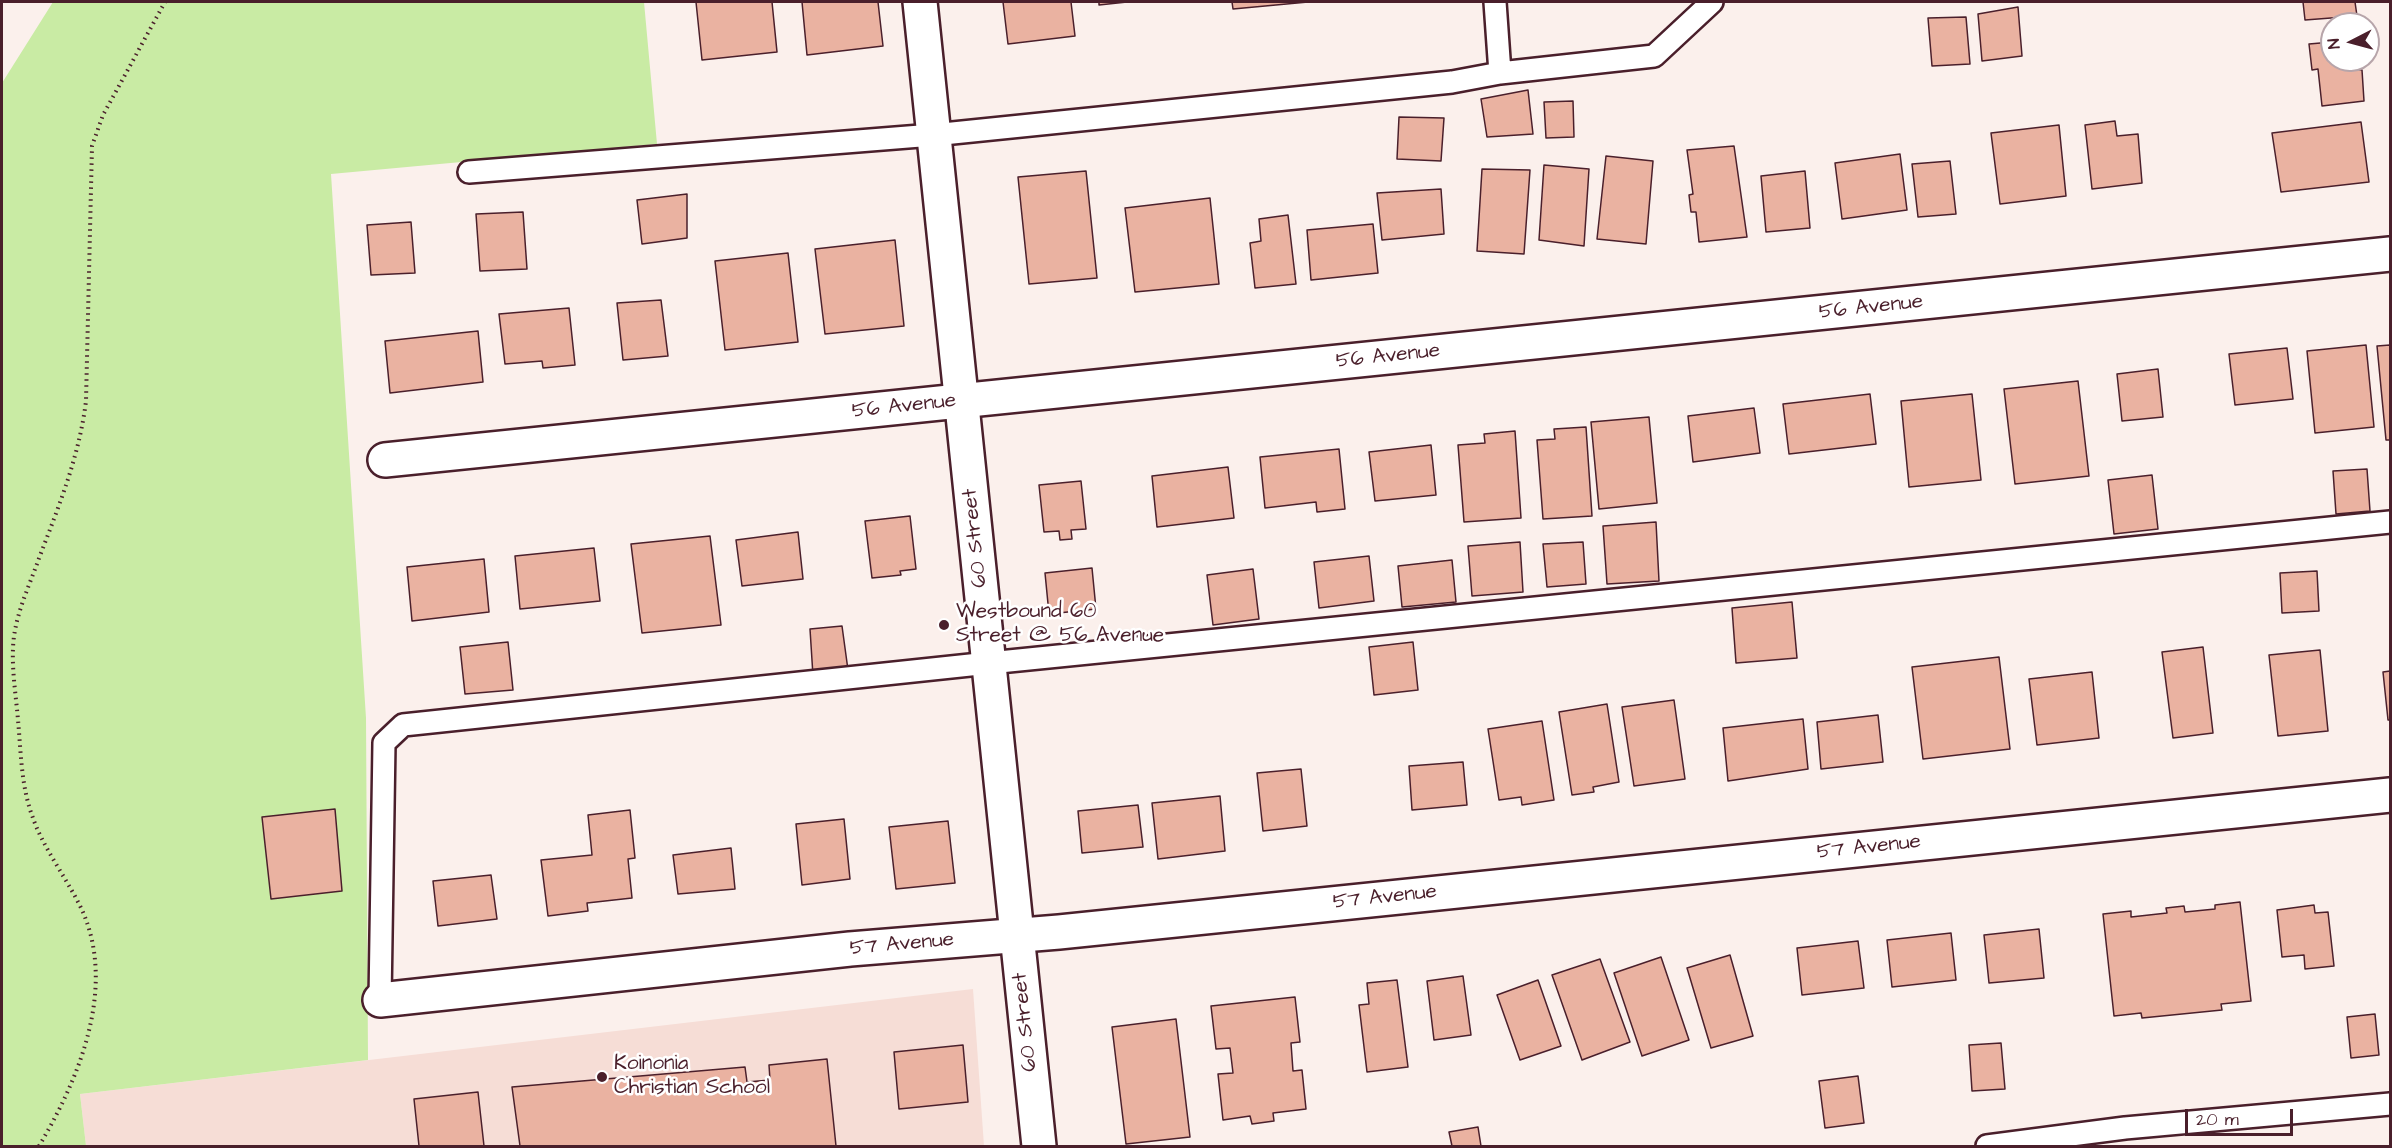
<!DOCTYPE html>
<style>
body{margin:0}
#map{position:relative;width:2392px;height:1148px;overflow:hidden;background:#fbf0ec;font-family:"Architects Daughter",sans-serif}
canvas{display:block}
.frame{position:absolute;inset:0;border:3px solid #4a1f2b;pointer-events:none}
.north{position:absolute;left:2320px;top:12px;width:60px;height:60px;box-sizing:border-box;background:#fff;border:2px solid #b7a5aa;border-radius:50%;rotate:264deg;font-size:16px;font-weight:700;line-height:24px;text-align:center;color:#4a1f2b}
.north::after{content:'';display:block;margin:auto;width:21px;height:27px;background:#4a1f2b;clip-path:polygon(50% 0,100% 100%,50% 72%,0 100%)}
.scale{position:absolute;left:2185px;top:1109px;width:108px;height:27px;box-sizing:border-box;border:3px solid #4a1f2b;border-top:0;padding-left:8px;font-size:18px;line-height:21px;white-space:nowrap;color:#4a1f2b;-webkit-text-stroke:4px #fff;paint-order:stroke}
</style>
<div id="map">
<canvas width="2392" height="1148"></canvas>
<div class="frame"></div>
<div class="north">N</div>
<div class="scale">20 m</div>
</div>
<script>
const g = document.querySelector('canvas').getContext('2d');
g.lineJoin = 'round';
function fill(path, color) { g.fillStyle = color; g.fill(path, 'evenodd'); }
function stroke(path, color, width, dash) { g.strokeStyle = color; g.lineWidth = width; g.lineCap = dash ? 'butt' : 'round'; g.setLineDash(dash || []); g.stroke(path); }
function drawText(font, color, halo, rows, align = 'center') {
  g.font = font + ' "Architects Daughter",sans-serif'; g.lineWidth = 5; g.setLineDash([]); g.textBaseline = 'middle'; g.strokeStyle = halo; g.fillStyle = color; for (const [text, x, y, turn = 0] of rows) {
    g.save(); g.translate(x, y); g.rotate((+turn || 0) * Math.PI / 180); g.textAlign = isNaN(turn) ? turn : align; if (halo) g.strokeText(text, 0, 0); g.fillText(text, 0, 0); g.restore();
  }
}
fill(new Path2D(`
 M 973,989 L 984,1146 L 86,1146 L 80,1094 Z`), '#f6ddd6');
fill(new Path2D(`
 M 53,2 L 644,2 L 657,144 L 331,174 L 366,718 L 368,1060 L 80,1094 L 86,1146 L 2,1146 L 2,83 Z`), '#c9eba4');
const building = new Path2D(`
 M 696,2 L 772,2 L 777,52 L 702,60 Z
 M 802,2 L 878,2 L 883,46 L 807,55 Z
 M 1003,2 L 1071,2 L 1075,36 L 1008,44 Z
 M 1099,2 L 1127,2 L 1099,5 Z
 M 1232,2 L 1308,2 L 1233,9 Z
 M 2303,2 L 2355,2 L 2357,16 L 2305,20 Z
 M 2018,7 L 2022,56 L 1982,61 L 1978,14 Z
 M 1966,17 L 1970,64 L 1932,66 L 1928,18 Z
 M 2332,42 L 2332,60 L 2355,60 L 2356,69 L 2362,70 L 2364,101 L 2322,106 L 2318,69 L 2312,70 L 2309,44 Z
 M 1528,90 L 1533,134 L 1487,137 L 1481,99 Z
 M 1573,101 L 1574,137 L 1546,138 L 1544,102 Z
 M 1399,117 L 1444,118 L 1441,161 L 1397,159 Z
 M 2115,121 L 2117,136 L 2138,134 L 2142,183 L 2092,189 L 2085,125 Z
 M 2361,122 L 2369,182 L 2281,192 L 2272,133 Z
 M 2059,125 L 2066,196 L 2000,204 L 1991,133 Z
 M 1734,146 L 1747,237 L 1699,242 L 1696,212 L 1691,212 L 1689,195 L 1693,194 L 1687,150 Z
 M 1900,154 L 1907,210 L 1842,219 L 1835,163 Z
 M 1606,156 L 1653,161 L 1646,244 L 1597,239 Z
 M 1950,161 L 1956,214 L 1918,217 L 1912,164 Z
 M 1544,165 L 1589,169 L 1584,246 L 1539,240 Z
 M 1482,169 L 1530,170 L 1524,254 L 1477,251 Z
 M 1086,171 L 1097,278 L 1029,284 L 1018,177 Z
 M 1805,171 L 1810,228 L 1766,232 L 1761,176 Z
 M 1441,189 L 1444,234 L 1382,240 L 1377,193 Z
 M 687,194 L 687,238 L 642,244 L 637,200 Z
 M 1210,198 L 1219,284 L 1135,292 L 1125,208 Z
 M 523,212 L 527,269 L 480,271 L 476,214 Z
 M 1288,215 L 1296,284 L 1255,288 L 1250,243 L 1261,241 L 1259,219 Z
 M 411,222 L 415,273 L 371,275 L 367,225 Z
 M 1373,224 L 1378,273 L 1311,280 L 1307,230 Z
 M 895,240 L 904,326 L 825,334 L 815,249 Z
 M 788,253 L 798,342 L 725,350 L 715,261 Z
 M 661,300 L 668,356 L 623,360 L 617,303 Z
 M 569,308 L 575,365 L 543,368 L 542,361 L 505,364 L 499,314 Z
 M 478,331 L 483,382 L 390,393 L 385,341 Z
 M 2366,345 L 2374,427 L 2315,433 L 2307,351 Z
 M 2390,345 L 2390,440 L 2386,440 L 2377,346 Z
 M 2287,348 L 2293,399 L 2235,405 L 2229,354 Z
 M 2158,369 L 2163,417 L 2122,421 L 2117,374 Z
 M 2078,381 L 2089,476 L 2015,484 L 2004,389 Z
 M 1870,394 L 1876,444 L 1789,454 L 1783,404 Z
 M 1972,394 L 1981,480 L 1909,487 L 1901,401 Z
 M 1754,408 L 1760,453 L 1693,462 L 1688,416 Z
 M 1649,417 L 1657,503 L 1599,509 L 1591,422 Z
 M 1586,427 L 1592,516 L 1543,519 L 1537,440 L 1555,439 L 1554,429 Z
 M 1515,431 L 1521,518 L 1464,522 L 1458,445 L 1485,443 L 1484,434 Z
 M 1431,445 L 1436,495 L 1375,501 L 1369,452 Z
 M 1339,449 L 1345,509 L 1317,512 L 1316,502 L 1265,508 L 1260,457 Z
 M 1228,467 L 1234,518 L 1157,527 L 1152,476 Z
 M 2367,469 L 2370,511 L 2336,514 L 2333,471 Z
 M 2152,475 L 2158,529 L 2114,534 L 2108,480 Z
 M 1081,481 L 1086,529 L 1071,530 L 1072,539 L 1060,540 L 1059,531 L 1044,532 L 1039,485 Z
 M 910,516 L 916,569 L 900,571 L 901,575 L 872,578 L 865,521 Z
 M 1656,522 L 1659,581 L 1607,584 L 1603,526 Z
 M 798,532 L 803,579 L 742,586 L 736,540 Z
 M 710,536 L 721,625 L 642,633 L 631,544 Z
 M 1520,542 L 1523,592 L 1472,596 L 1468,546 Z
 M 1583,542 L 1586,584 L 1547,587 L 1543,544 Z
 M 594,548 L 600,601 L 520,609 L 515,556 Z
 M 1369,556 L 1374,601 L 1319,608 L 1314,562 Z
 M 484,559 L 489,612 L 412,621 L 407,567 Z
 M 1452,560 L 1456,602 L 1402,607 L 1398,566 Z
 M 1092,568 L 1096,609 L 1049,614 L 1045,573 Z
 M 1253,569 L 1259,619 L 1213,625 L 1207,575 Z
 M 2317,571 L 2319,611 L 2282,613 L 2280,573 Z
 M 1792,602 L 1797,658 L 1736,663 L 1732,608 Z
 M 842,626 L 848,670 L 813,676 L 810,629 Z
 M 508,642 L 513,690 L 465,694 L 460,647 Z
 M 1413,642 L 1418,690 L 1374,695 L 1369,647 Z
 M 2203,647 L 2213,733 L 2173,738 L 2162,652 Z
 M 2320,650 L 2328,731 L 2278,736 L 2269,655 Z
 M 1999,657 L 2010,749 L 1923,759 L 1912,667 Z
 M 2390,671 L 2390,720 L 2388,720 L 2383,672 Z
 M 2092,672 L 2099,738 L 2037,745 L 2029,679 Z
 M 1674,700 L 1685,779 L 1634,786 L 1622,707 Z
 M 1607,704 L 1619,782 L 1593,787 L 1594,792 L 1572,795 L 1559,712 Z
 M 1878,715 L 1883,762 L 1821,769 L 1817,722 Z
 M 1803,719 L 1808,769 L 1728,781 L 1723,728 Z
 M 1542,721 L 1554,800 L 1522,805 L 1521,797 L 1499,800 L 1488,729 Z
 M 1463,762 L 1467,805 L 1412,810 L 1409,766 Z
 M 1301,769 L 1307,826 L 1263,831 L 1257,773 Z
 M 1220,796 L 1225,851 L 1158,859 L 1152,803 Z
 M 1138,805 L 1143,847 L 1082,853 L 1078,811 Z
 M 335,809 L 342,891 L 271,899 L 262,817 Z
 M 630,810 L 635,858 L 628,859 L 632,898 L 587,903 L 588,911 L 548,916 L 541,860 L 592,855 L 588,815 Z
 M 844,819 L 850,879 L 802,885 L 796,824 Z
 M 948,821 L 955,883 L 896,889 L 889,827 Z
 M 731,848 L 735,889 L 678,894 L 673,855 Z
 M 491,875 L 497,919 L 438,926 L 433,881 Z
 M 2240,902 L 2251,1001 L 2221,1004 L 2222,1010 L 2142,1018 L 2141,1013 L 2114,1016 L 2103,914 L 2131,911 L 2131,917 L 2167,913 L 2166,908 L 2184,906 L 2185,912 L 2215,909 L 2215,905 Z
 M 2314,905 L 2315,913 L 2328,912 L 2334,966 L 2305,969 L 2304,955 L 2282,957 L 2277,910 Z
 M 2039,929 L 2044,978 L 1989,983 L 1984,935 Z
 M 1951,933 L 1956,980 L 1892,987 L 1887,940 Z
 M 1858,941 L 1864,988 L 1802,995 L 1797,948 Z
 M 1730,955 L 1753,1036 L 1711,1048 L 1687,968 Z
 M 1661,957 L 1689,1040 L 1642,1056 L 1614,973 Z
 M 1600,959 L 1630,1042 L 1582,1060 L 1552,975 Z
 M 1463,976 L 1471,1035 L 1434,1040 L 1427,981 Z
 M 1397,980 L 1408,1067 L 1367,1072 L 1359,1005 L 1369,1004 L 1367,983 Z
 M 1538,980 L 1561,1046 L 1520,1060 L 1497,995 Z
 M 1295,997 L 1300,1042 L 1291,1043 L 1293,1071 L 1302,1070 L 1306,1109 L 1273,1113 L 1274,1121 L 1252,1124 L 1250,1116 L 1223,1120 L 1218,1074 L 1233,1073 L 1230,1048 L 1216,1049 L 1211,1006 Z
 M 2375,1014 L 2379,1055 L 2351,1058 L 2347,1017 Z
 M 1176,1019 L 1190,1137 L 1126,1144 L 1112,1027 Z
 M 2001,1043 L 2005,1089 L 1972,1091 L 1969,1045 Z
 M 963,1045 L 968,1102 L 899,1109 L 894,1052 Z
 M 827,1059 L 836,1146 L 520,1146 L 512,1087 L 745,1067 L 747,1082 L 770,1080 L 769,1065 Z
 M 1858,1076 L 1864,1123 L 1825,1128 L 1819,1081 Z
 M 478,1092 L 484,1146 L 419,1146 L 414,1099 Z
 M 1478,1127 L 1481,1146 L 1452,1146 L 1449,1132 Z`);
fill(building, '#eab2a1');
stroke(building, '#4a1f2b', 1.5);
const lane = new Path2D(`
 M 1495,2 L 1500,73
 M 469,172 L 933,135 L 1452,82 L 1500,73 L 1654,56 L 1712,2
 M 380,1000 L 384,743 L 403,725 L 989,663 L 2390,522
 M 1987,1146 L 2125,1128 L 2390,1104`);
const street = new Path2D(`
 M 385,460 L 2390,254
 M 380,1000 L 850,949 L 1059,932 L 2390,795`);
const secondary = new Path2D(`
 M 920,2 L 1039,1146`);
stroke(lane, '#4a1f2b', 26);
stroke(street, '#4a1f2b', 38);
stroke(secondary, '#4a1f2b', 38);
stroke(new Path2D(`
 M 39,1146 C 79,1079 117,988 82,910 C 68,880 43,848 33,818 C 21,787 21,752 18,720 C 16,696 12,672 13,648 C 14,618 28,589 38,561 C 58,508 79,458 86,401 L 92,146 L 103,115 L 165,2`), '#4a1f2b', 4, [1.5, 4.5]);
stroke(lane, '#fff', 21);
stroke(street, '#fff', 33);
stroke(secondary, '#fff', 33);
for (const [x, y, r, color] of [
 [944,625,6,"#4a1f2b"],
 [602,1077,6,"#4a1f2b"]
]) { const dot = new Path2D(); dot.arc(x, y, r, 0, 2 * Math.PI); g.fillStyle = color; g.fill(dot); stroke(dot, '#fff', 2); }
drawText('21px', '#4a1f2b', '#fff', [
 ["56 Avenue",1871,308,-6],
 ["56 Avenue",1388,357,-6],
 ["56 Avenue",904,407,-6],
 ["60 Street",976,538,-96],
 ["57 Avenue",1869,848,-6],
 ["57 Avenue",1385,898,-6],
 ["57 Avenue",902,945,-5],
 ["60 Street",1026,1022,-96]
]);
drawText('21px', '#4a1f2b', '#fff', [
 ["Westbound 60",956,613],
 ["Street @ 56 Avenue",956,637],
 ["Koinonia",614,1065],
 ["Christian School",614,1089]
], 'left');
</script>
